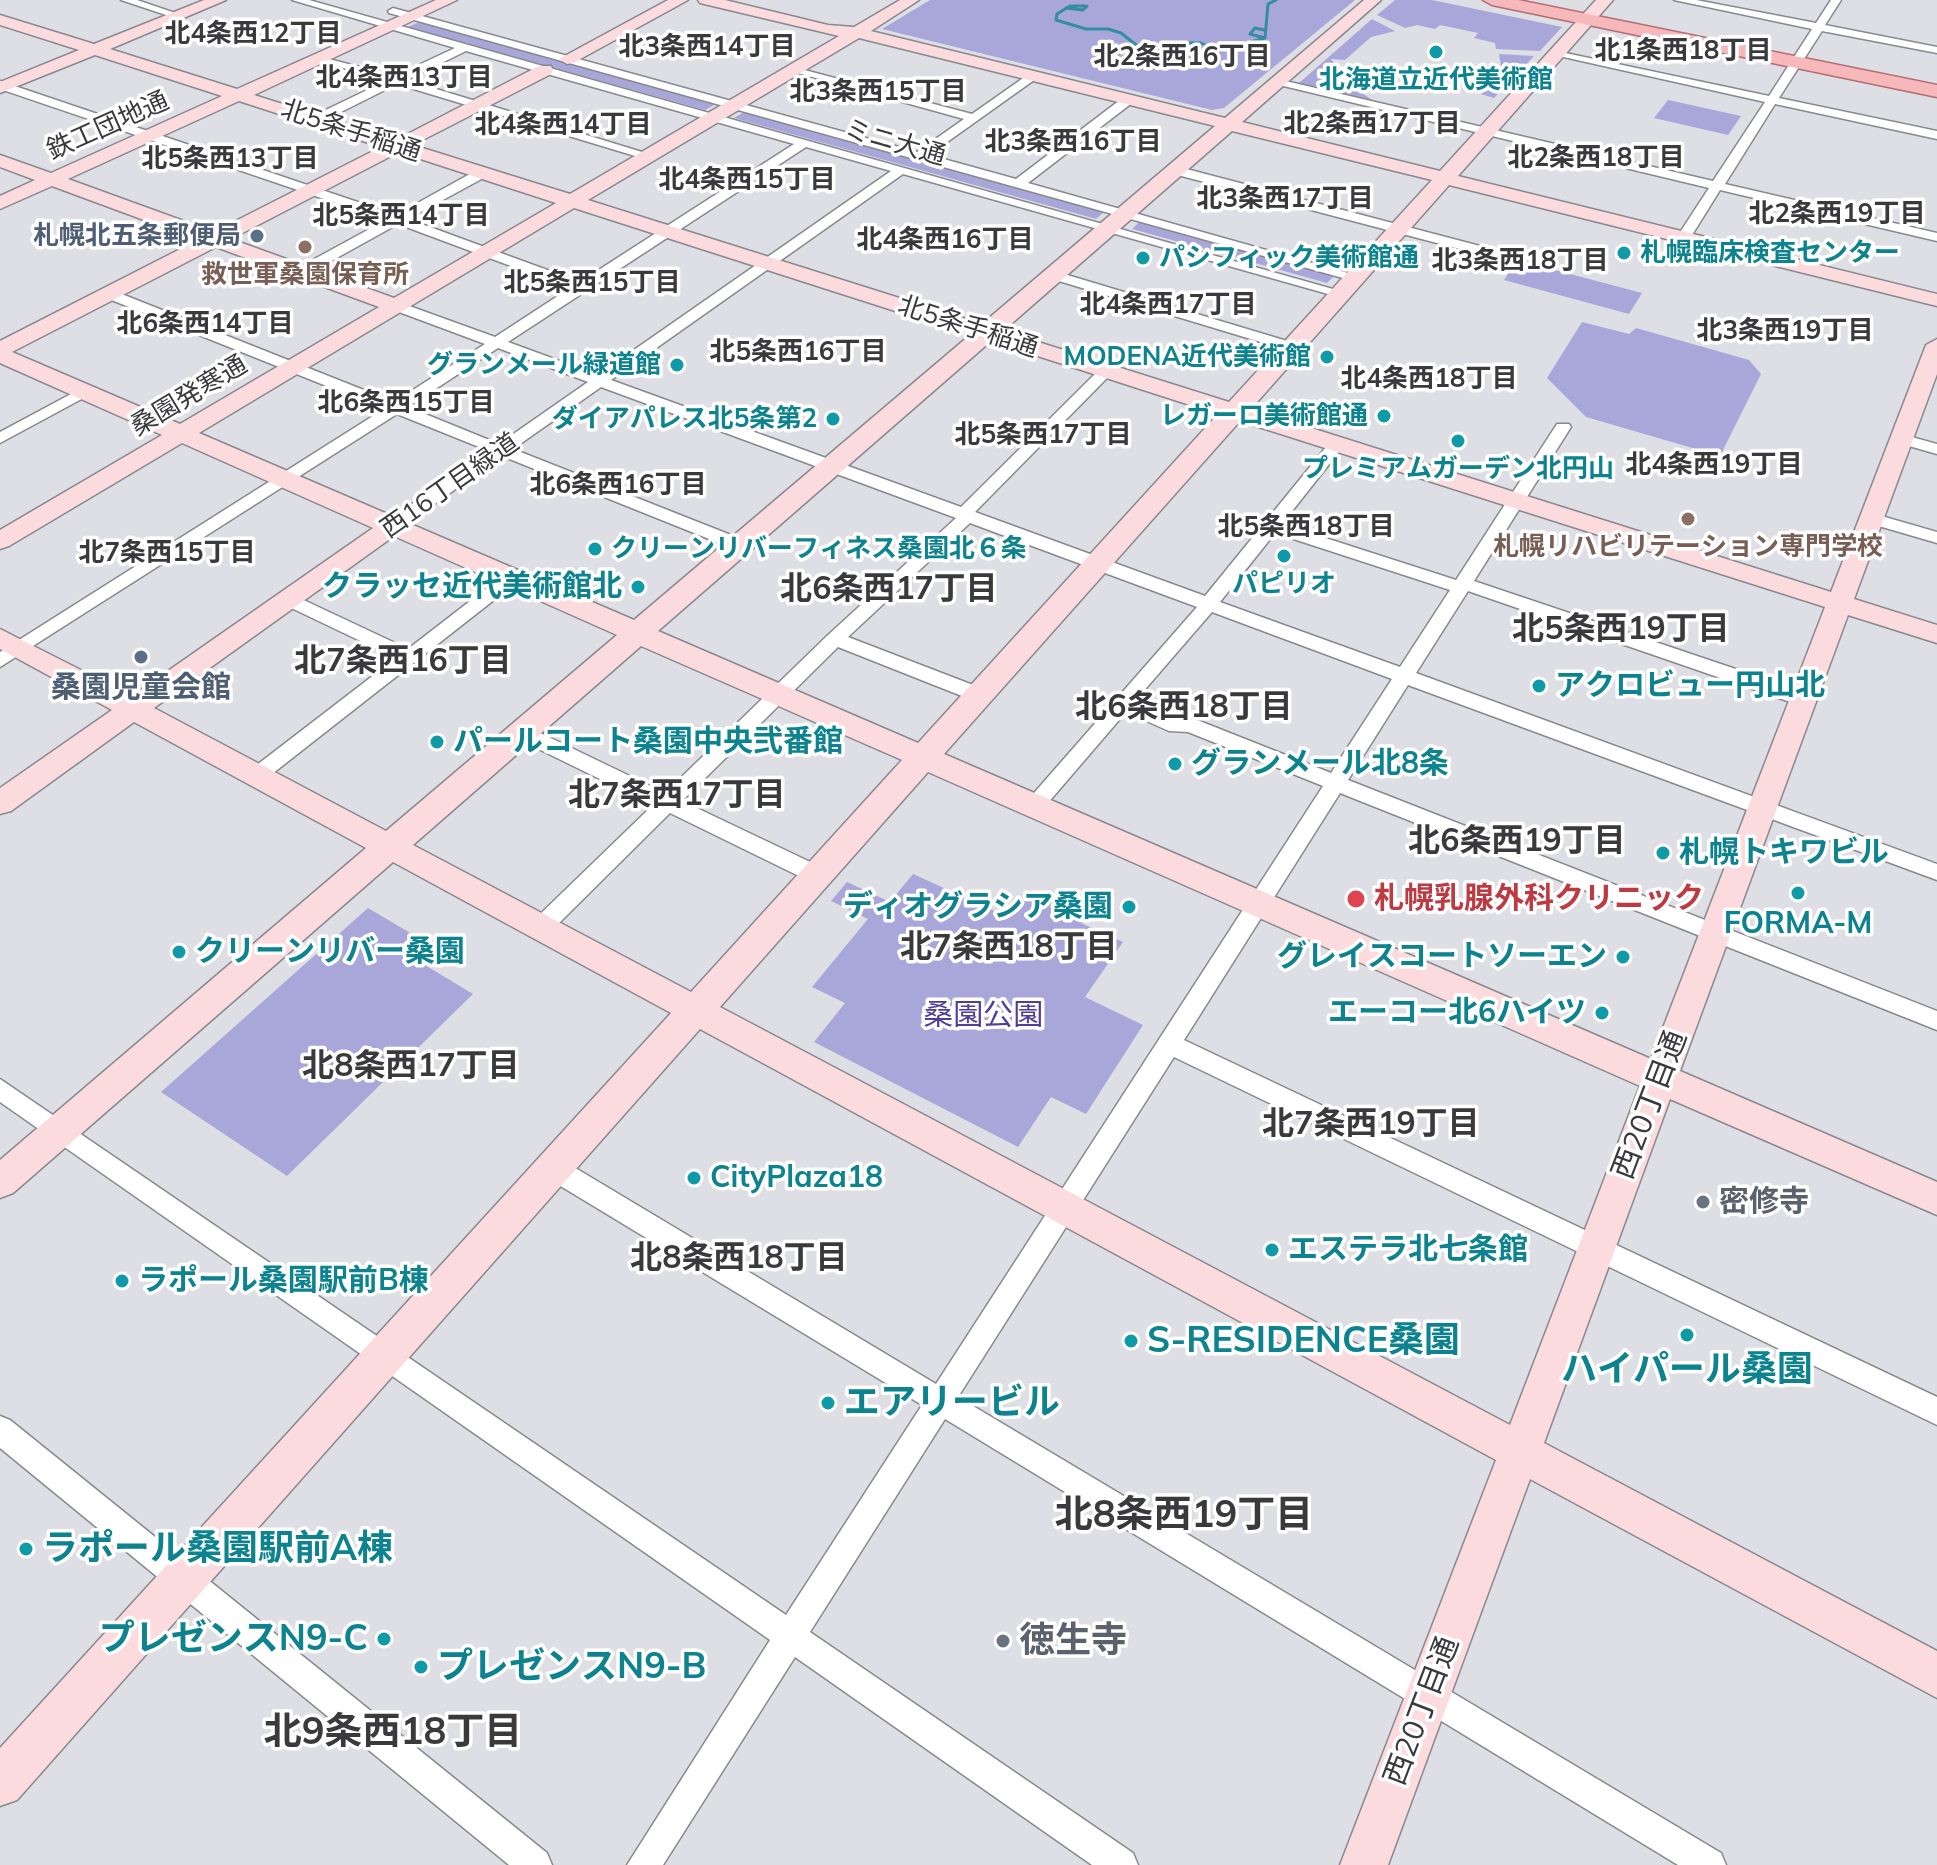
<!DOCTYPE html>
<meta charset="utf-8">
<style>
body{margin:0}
canvas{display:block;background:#dedee5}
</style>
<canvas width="1937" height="1865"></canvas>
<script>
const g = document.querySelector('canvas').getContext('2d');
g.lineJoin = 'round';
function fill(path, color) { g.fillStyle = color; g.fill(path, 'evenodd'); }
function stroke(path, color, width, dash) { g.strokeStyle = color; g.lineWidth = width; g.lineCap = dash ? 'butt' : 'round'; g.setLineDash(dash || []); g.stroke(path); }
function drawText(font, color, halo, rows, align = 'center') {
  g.font = font + ' Mulish,"Noto Sans JP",sans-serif'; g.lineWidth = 7; g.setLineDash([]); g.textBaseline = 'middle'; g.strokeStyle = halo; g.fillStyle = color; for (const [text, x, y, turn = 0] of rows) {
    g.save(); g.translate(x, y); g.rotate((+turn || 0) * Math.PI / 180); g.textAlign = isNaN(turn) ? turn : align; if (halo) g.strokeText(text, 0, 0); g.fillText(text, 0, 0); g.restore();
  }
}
fill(new Path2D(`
 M 930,0 L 1355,0 L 1224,108 L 1212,110 L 882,29 Z
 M 1395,0 L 1432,0 L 1562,27 L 1540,51 L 1496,49 L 1495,43 L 1474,38 L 1478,33 L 1440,25 L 1435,29 L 1417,25 L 1405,28 L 1377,15 Z
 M 1372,19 L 1395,31 L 1371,37 L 1345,60 L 1331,59 L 1341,71 L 1336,75 L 1372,100 L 1299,83 Z
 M 419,22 L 716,104 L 705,110 L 408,27 Z
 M 1499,54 L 1534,56 L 1494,98 L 1481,94 L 1507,67 L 1501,66 Z
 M 1668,100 L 1741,116 L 1728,135 L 1654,118 Z
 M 744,112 L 1104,212 L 1096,219 L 734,118 Z
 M 1139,222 L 1334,276 L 1327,283 L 1132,229 Z
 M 1517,260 L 1642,293 L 1629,314 L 1504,280 Z
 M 1582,322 L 1629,334 L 1636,328 L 1749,360 L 1761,374 L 1720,456 L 1586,417 L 1547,378 Z
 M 913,874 L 1008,917 L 1029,890 L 1086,915 L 1081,923 L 1123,942 L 1085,997 L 1143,1025 L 1086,1114 L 1051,1097 L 1018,1147 L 814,1042 L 845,1003 L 812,987 L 868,919 L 831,901 L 847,882 L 890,902 Z
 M 368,908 L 434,947 L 420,962 L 473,994 L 287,1176 L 161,1092 Z`), '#a9a7da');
stroke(new Path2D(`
 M 1066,8 L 1083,10 L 1087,6 L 1070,6 L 1057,14 L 1056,20 L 1086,29 L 1108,29 L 1121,33 L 1154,59 L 1171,54 L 1165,48 L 1166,43 L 1201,43 L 1219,51 L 1265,38 L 1268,4 L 1276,0
 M 1264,30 L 1255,28 L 1250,34 L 1265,38`), '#338ea2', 3);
const street = new Path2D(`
 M 121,0 L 137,0 L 184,16 L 175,18 Z
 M 292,0 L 309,0 L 1347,293 L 1345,296 L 1335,296 L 903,174 L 611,380 L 961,507 L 1101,368 L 1111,368 L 1111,374 L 975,512 L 1205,596 L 1331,441 L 1337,439 L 1345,444 L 1282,524 L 1456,580 L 1557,424 L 1569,424 L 1571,427 L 1474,581 L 1810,694 L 1813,699 L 1810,704 L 1796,704 L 1468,591 L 1416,673 L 1937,864 L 1937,880 L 1408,685 L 1348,780 L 1937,1011 L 1937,1030 L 1340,793 L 1184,1040 L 1937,1397 L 1937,1425 L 1174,1057 L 958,1397 L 1721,1853 L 1726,1865 L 1678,1865 L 945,1419 L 810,1632 L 1133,1853 L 1138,1865 L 1092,1865 L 795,1657 L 663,1865 L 627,1865 L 770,1640 L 0,1102 L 0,1079 L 786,1615 L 922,1405 L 544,1176 L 541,1168 L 544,1160 L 553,1157 L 562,1160 L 936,1384 L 1323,786 L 1188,732 L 1169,731 L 1126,712 L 1041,811 L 1027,811 L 1024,806 L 1027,801 L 1197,607 L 970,523 L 848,637 L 986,690 L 989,695 L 986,700 L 972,700 L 838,647 L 682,801 L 825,869 L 828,875 L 825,881 L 809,881 L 670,813 L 548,934 L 540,937 L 532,934 L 529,928 L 532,922 L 653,805 L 516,738 L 513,733 L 516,728 L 530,728 L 665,793 L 828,635 L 956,518 L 601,387 L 513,449 L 746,541 L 749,545 L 746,549 L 734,549 L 502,456 L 398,530 L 386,530 L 383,526 L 386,522 L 489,451 L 397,414 L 0,667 L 0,652 L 384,409 L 104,297 L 104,291 L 114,291 L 394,402 L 485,344 L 391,309 L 391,303 L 401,303 L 495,337 L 570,288 L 398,224 L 306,275 L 296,275 L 296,269 L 386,220 L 0,89 L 0,81 L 396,215 L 477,170 L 487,170 L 487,176 L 408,219 L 580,282 L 794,144 L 466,51 L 407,80 L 655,156 L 645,159 L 397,84 L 319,123 L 311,123 L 311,117 L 386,81 L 317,60 L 317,56 L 395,76 L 455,48 ZM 806,147 L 891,171 L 598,375 L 508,342 ZM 498,348 L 588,382 L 499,444 L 408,407 ZM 1275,533 L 1450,590 L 1400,667 L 1220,602 ZM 1212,612 L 1392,679 L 1331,773 L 1197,720 L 1178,719 L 1135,701 Z
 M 1674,0 L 1696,0 L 1816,23 L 1831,0 L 1841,0 L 1825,25 L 1937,47 L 1937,53 L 1822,31 L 1779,98 L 1937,131 L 1937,139 L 1775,104 L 1725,184 L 1937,233 L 1937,241 L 1720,190 L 1689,240 L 1684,241 L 1677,237 L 1709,188 L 1271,83 L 1277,79 L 1713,181 L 1765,102 L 1550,54 L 1556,51 L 1769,96 L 1812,29 Z
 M 393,8 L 917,152 L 964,119 L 787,70 L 793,67 L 972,114 L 1029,74 L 1037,74 L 1037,78 L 929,155 L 1016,179 L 1124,97 L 1132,97 L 1132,103 L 1028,183 L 1362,277 L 1350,280 L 389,13 L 388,11 Z
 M 1175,166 L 1522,257 L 1524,260 L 1517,264 L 1170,173 L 1170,167 Z
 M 1054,271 L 1297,344 L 1299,347 L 1292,351 L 1287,350 L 1049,278 L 1049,272 Z
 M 84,387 L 92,392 L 89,395 L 0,443 L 0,432 Z
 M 1901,434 L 1937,444 L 1937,454 L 1895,442 L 1895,436 Z
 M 1871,513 L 1937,532 L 1937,543 L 1865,522 L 1863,518 Z
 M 511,572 L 520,578 L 517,582 L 263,781 L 249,781 L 246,776 L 249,771 L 396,658 L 283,604 L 280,600 L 283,596 L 295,596 L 408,649 L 505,574 Z
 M 0,1416 L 10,1420 L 547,1853 L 552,1865 L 509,1865 L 0,1448 Z`);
const secondary = new Path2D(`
 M 204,0 L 226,0 L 110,49 L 237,89 L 436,0 L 457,0 L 254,95 L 396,140 L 539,66 L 551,66 L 553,70 L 551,74 L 413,145 L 570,194 L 839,36 L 700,3 L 698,0 L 725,0 L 828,25 L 854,27 L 900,0 L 919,0 L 871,31 L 1225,118 L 1364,0 L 1381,0 L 1242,122 L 1440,171 L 1596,0 L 1613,0 L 1458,176 L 1937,294 L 1937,306 L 1449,185 L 1251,409 L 1831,592 L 1926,345 L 1937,339 L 1937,374 L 1854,599 L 1937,625 L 1937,643 L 1848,615 L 1680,1071 L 1937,1182 L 1937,1215 L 1670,1099 L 1544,1443 L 1937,1651 L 1937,1698 L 1530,1479 L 1388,1865 L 1340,1865 L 1496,1460 L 700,1029 L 17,1800 L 0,1806 L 0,1748 L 671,1013 L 393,862 L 13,1193 L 0,1198 L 0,1160 L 366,848 L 134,722 L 11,811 L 0,814 L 0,788 L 112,710 L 0,649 L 0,629 L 132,696 L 373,528 L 182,443 L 9,546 L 0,549 L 0,530 L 162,435 L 0,363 L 0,341 L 198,240 L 52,186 L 0,209 L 0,196 L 35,180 L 0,167 L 0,155 L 51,173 L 222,96 L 95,55 L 0,93 L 0,82 L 79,50 L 0,25 L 0,15 L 94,44 ZM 859,38 L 1215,126 L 982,324 L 588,200 ZM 239,101 L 381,147 L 214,232 L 68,179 ZM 1232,131 L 1432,180 L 1229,402 L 1003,331 ZM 399,152 L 556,203 L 394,298 L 231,239 ZM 574,208 L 970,335 L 634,620 L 199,433 ZM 216,247 L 379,307 L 180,424 L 12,352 ZM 991,341 L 1218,414 L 918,743 L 658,631 ZM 1240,421 L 1825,607 L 1651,1059 L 944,754 ZM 394,536 L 617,635 L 386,831 L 154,708 ZM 641,646 L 902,760 L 691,992 L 413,845 ZM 928,772 L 1640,1086 L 1510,1425 L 720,1007 Z
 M 668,0 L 688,0 L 573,63 L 567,64 L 559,59 Z`);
const primary = new Path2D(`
 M 1483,0 L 1518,0 L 1937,85 L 1937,97 L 1492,5 Z`);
stroke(street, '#88888f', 3);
stroke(secondary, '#88888f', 3);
stroke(primary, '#b16d73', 3);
fill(street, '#fff');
fill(secondary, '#fbdbde');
fill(primary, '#f7b8bc');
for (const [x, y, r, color] of [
 [1436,52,8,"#0f9aa8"],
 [257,236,8,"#5c6f8a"],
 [305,247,8,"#8d6e63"],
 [1624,253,8,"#0f9aa8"],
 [1143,258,8,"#0f9aa8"],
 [1327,357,8,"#0f9aa8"],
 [677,365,8,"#0f9aa8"],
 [1384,416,8,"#0f9aa8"],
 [833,419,8,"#0f9aa8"],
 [1458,441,8,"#0f9aa8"],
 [1688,519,8,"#8d6e63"],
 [595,549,8,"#0f9aa8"],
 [1284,556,8,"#0f9aa8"],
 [638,587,8,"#0f9aa8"],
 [141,657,8,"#5c6f8a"],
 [1539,686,8,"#0f9aa8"],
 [437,742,8,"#0f9aa8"],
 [1175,764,8,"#0f9aa8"],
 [1663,853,8,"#0f9aa8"],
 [1798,893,8,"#0f9aa8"],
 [1356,899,10,"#e0444e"],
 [1129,907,8,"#0f9aa8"],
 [179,952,8,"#0f9aa8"],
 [1623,957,8,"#0f9aa8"],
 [1602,1013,8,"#0f9aa8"],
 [694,1178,8,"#0f9aa8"],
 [1703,1202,8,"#6b7280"],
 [1272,1250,8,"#0f9aa8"],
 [122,1281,8,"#0f9aa8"],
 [1687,1335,8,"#0f9aa8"],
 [1131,1341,8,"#0f9aa8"],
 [828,1403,8,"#0f9aa8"],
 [26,1549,8,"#0f9aa8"],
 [384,1639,8,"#0f9aa8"],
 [1003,1641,8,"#6b7280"],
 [421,1667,8,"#0f9aa8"]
]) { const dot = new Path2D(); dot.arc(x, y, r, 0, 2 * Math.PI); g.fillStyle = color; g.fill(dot); stroke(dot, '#fff', 3); }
drawText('bold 26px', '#3a3a3d', '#fff', [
 ["北4条西12丁目",253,34],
 ["北3条西14丁目",707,47],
 ["北1条西18丁目",1683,51],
 ["北2条西16丁目",1182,57],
 ["北4条西13丁目",404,78],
 ["北3条西15丁目",878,92],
 ["北2条西17丁目",1372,124],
 ["北4条西14丁目",563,125],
 ["北3条西16丁目",1073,142],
 ["北2条西18丁目",1596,158],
 ["北5条西13丁目",230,159],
 ["北4条西15丁目",747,180],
 ["北3条西17丁目",1285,199],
 ["北2条西19丁目",1837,214],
 ["北5条西14丁目",401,216],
 ["北4条西16丁目",945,240],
 ["北3条西18丁目",1520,261],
 ["北5条西15丁目",592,283],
 ["北4条西17丁目",1168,305],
 ["北6条西14丁目",205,324],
 ["北3条西19丁目",1785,331],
 ["北5条西16丁目",798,352],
 ["北4条西18丁目",1429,379],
 ["北6条西15丁目",406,403],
 ["北5条西17丁目",1043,435],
 ["北4条西19丁目",1714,465],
 ["北6条西16丁目",618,485],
 ["北5条西18丁目",1306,527],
 ["北7条西15丁目",167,553]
]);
drawText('bold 26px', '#0d838f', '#fff', [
 ["北海道立近代美術館",1436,80,"center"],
 ["札幌臨床検査センター",1640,253,"left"],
 ["パシフィック美術館通",1159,258,"left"],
 ["MODENA近代美術館",1311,357],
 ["グランメール緑道館",661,365],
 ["レガーロ美術館通",1368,416],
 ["ダイアパレス北5条第2",817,419],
 ["プレミアムガーデン北円山",1458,469,"center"],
 ["クリーンリバーフィネス桑園北６条",611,549,"left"],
 ["パピリオ",1284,584,"center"]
], 'right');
drawText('26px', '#3a3a3d', '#fff', [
 ["鉄工団地通",108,126,-24],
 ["北5条手稲通",351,131,18],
 ["ミニ大通",895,143,16],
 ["北5条手稲通",968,327,18],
 ["桑園発寒通",189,396,-31],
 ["西16丁目緑道",450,486,-35]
]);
drawText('bold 26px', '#4e5e75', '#fff', [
 ["札幌北五条郵便局",241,236]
], 'right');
drawText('bold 26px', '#785e54', '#fff', [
 ["救世軍桑園保育所",305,275],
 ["札幌リハビリテーション専門学校",1688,547]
]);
drawText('bold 30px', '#0d838f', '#fff', [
 ["クラッセ近代美術館北",622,587,"right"],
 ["アクロビュー円山北",1555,686],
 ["パールコート桑園中央弐番館",453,742],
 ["グランメール北8条",1191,764],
 ["札幌トキワビル",1679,853],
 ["ディオグラシア桑園",1113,907,"right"],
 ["FORMA-M",1798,924,"center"],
 ["クリーンリバー桑園",195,952],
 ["グレイスコートソーエン",1607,957,"right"],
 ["エーコー北6ハイツ",1586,1013,"right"],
 ["CityPlaza18",710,1178],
 ["エステラ北七条館",1288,1250],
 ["ラポール桑園駅前B棟",138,1281]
], 'left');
drawText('bold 30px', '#4e5e75', '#fff', [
 ["桑園児童会館",141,688]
]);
drawText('bold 30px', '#be3a42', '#fff', [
 ["札幌乳腺外科クリニック",1374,899]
], 'left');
drawText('30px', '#4f3f9b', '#fff', [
 ["桑園公園",983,1016]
]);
drawText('30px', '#3a3a3d', '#fff', [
 ["西20丁目通",1650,1105,-69],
 ["西20丁目通",1422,1711,-69]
]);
drawText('bold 30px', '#5b616d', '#fff', [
 ["密修寺",1719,1202]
], 'left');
drawText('bold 32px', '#3a3a3d', '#fff', [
 ["北6条西17丁目",889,589],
 ["北5条西19丁目",1621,629],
 ["北7条西16丁目",403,661],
 ["北6条西18丁目",1184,707],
 ["北7条西17丁目",677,795],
 ["北6条西19丁目",1517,841],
 ["北7条西18丁目",1009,947],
 ["北8条西17丁目",411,1066],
 ["北7条西19丁目",1371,1124],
 ["北8条西18丁目",739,1258]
]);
drawText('bold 36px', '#0d838f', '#fff', [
 ["S-RESIDENCE桑園",1147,1341],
 ["ハイパール桑園",1687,1370,"center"],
 ["エアリービル",844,1403],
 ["ラポール桑園駅前A棟",42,1549],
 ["プレゼンスN9-C",368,1639,"right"],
 ["プレゼンスN9-B",437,1667]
], 'left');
drawText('bold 36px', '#5b616d', '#fff', [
 ["徳生寺",1019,1641]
], 'left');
drawText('bold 38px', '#3a3a3d', '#fff', [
 ["北8条西19丁目",1184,1516],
 ["北9条西18丁目",393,1733]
]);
</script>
